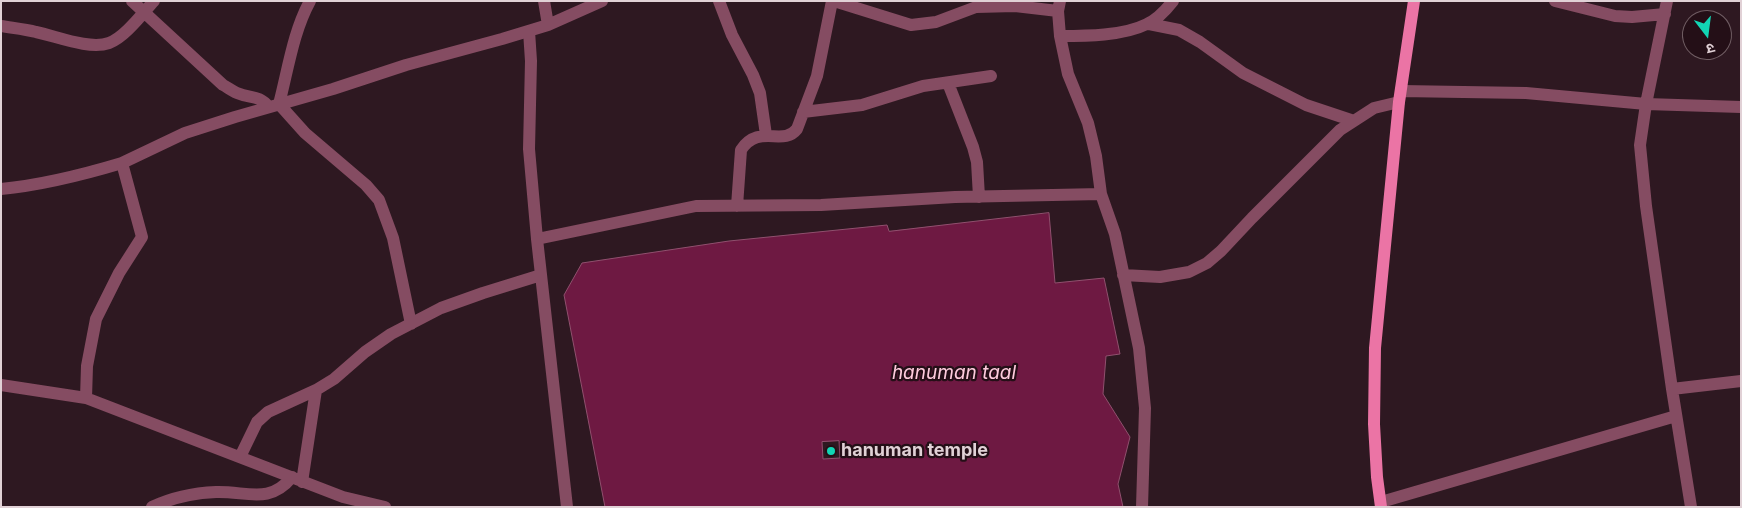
<!DOCTYPE html>
<meta charset="utf-8">
<style>
body{margin:0}
#map{position:relative;width:1742px;height:508px;overflow:hidden;background:#2e1821;font-family:Inter,"Noto Sans Devanagari",sans-serif}
canvas{display:block}
.frame{position:absolute;inset:0;border:2px solid #e1d1d6;pointer-events:none}
.north{position:absolute;left:1682px;top:10px;width:50px;height:50px;box-sizing:border-box;background:#240f17;border:1px solid #705d63;border-radius:50%;rotate:165deg;font-size:14px;font-weight:700;line-height:20px;text-align:center;color:#e1d1d6}
.north::after{content:'';display:block;margin:auto;width:18px;height:22px;background:#12d5b4;clip-path:polygon(50% 0,100% 100%,50% 72%,0 100%)}
</style>
<div id="map">
<canvas width="1742" height="508"></canvas>
<div class="frame"></div>
<div class="north">उ</div>
</div>
<script>
const g = document.querySelector('canvas').getContext('2d');
g.lineJoin = 'round';
function fill(path, color) { g.fillStyle = color; g.fill(path, 'evenodd'); }
function stroke(path, color, width, dash) { g.strokeStyle = color; g.lineWidth = width; g.lineCap = dash ? 'butt' : 'round'; g.setLineDash(dash || []); g.stroke(path); }
function drawText(font, color, halo, rows, align = 'center') {
  g.font = font + ' Inter,sans-serif'; g.lineWidth = 4.5; g.setLineDash([]); g.textBaseline = 'middle'; g.strokeStyle = halo; g.fillStyle = color; for (const [text, x, y, turn = 0] of rows) {
    g.save(); g.translate(x, y); g.rotate((+turn || 0) * Math.PI / 180); g.textAlign = isNaN(turn) ? turn : align; if (halo) g.strokeText(text, 0, 0); g.fillText(text, 0, 0); g.restore();
  }
}
const water = new Path2D(`
 M 1049,213 L 1055,283 L 1104,278 L 1120,354 L 1106,356 L 1103,394 L 1130,437 L 1118,484 L 1123,507 L 605,507 L 564,295 L 582,263 L 729,241 L 887,225 L 889,231 ZM 839,441 L 840,458 L 823,459 L 822,442 Z`);
fill(water, '#6e1942');
stroke(water, '#90506e', 1);
stroke(new Path2D(`
 M 132,1 L 223,85 C 227,87 232,91 237,93 C 251,99 258,94 269,107
 M 310,1 C 293,32 288,70 279,104 L 305,133 L 366,185 L 379,200 L 393,238 L 411,324
 M 544,1 L 548,25
 M 719,1 L 732,35 L 753,75 L 760,93 L 766,135
 M 834,1 L 911,25 L 936,22 L 976,7 L 1015,6 L 1058,11
 M 1060,1 L 1058,11 L 1060,36 L 1068,74 L 1088,123 L 1096,156 L 1101,194 L 1115,234 L 1139,348 L 1145,408 L 1142,507
 M 1555,1 L 1615,16 L 1632,17 L 1665,14
 M 1667,1 L 1646,104 L 1640,145 L 1646,206 L 1672,389 L 1691,507
 M 1149,24 L 1179,30 L 1200,42 L 1243,73 L 1306,105 L 1354,121
 M 1,26 C 13,28 25,29 36,32 C 56,36 89,50 109,43 C 125,37 142,14 154,1
 M 529,31 L 531,61 L 529,149 L 537,239
 M 1060,36 C 1086,36 1123,36 1147,24 C 1158,19 1166,10 1173,1
 M 948,83 L 973,147 L 977,162 L 979,197
 M 1401,91 L 1526,93 L 1646,104 L 1741,107
 M 803,112 L 862,105 L 923,86 L 991,76
 M 1,189 C 43,185 82,175 122,163
 M 737,206 L 741,150 C 759,123 783,147 797,129 L 817,76 L 832,1
 M 1123,275 L 1160,277 L 1189,272 L 1207,263 L 1221,251 L 1252,218 L 1340,130 L 1374,108 L 1399,102
 M 1,385 L 86,398 L 343,497 L 385,507
 M 1672,389 L 1741,381
 M 86,398 L 87,366 L 96,319 L 119,273 L 142,237 L 122,163 L 185,133 L 235,117 L 333,89 L 406,65 L 502,39 L 548,25 L 602,1
 M 240,457 L 257,422 L 268,412 L 316,390 L 334,379 L 365,352 L 391,334 L 441,308 L 483,293 L 541,275
 M 302,482 L 316,390
 M 1381,502 L 1676,416
 M 152,507 C 173,497 193,493 216,492 C 247,491 269,505 292,477
 M 567,507 L 537,239 L 696,206 L 821,205 L 955,197 L 1101,194`), '#854c62', 12);
stroke(new Path2D(`
 M 1381,507 L 1377,477 L 1374,424 L 1375,348 L 1399,102 L 1414,1`), '#eb74a5', 12);
for (const [x, y, r, color] of [
 [831,451,5,"#12d5b4"]
]) { const dot = new Path2D(); dot.arc(x, y, r, 0, 2 * Math.PI); g.fillStyle = color; g.fill(dot); stroke(dot, '#240f17', 2); }
drawText('bold 18px', '#e1d1d6', '#240f17', [
 ["hanuman temple",841,451]
], 'left');
drawText('italic 19px', '#fecbdd', '#240f17', [
 ["hanuman taal",954,373]
]);
</script>
